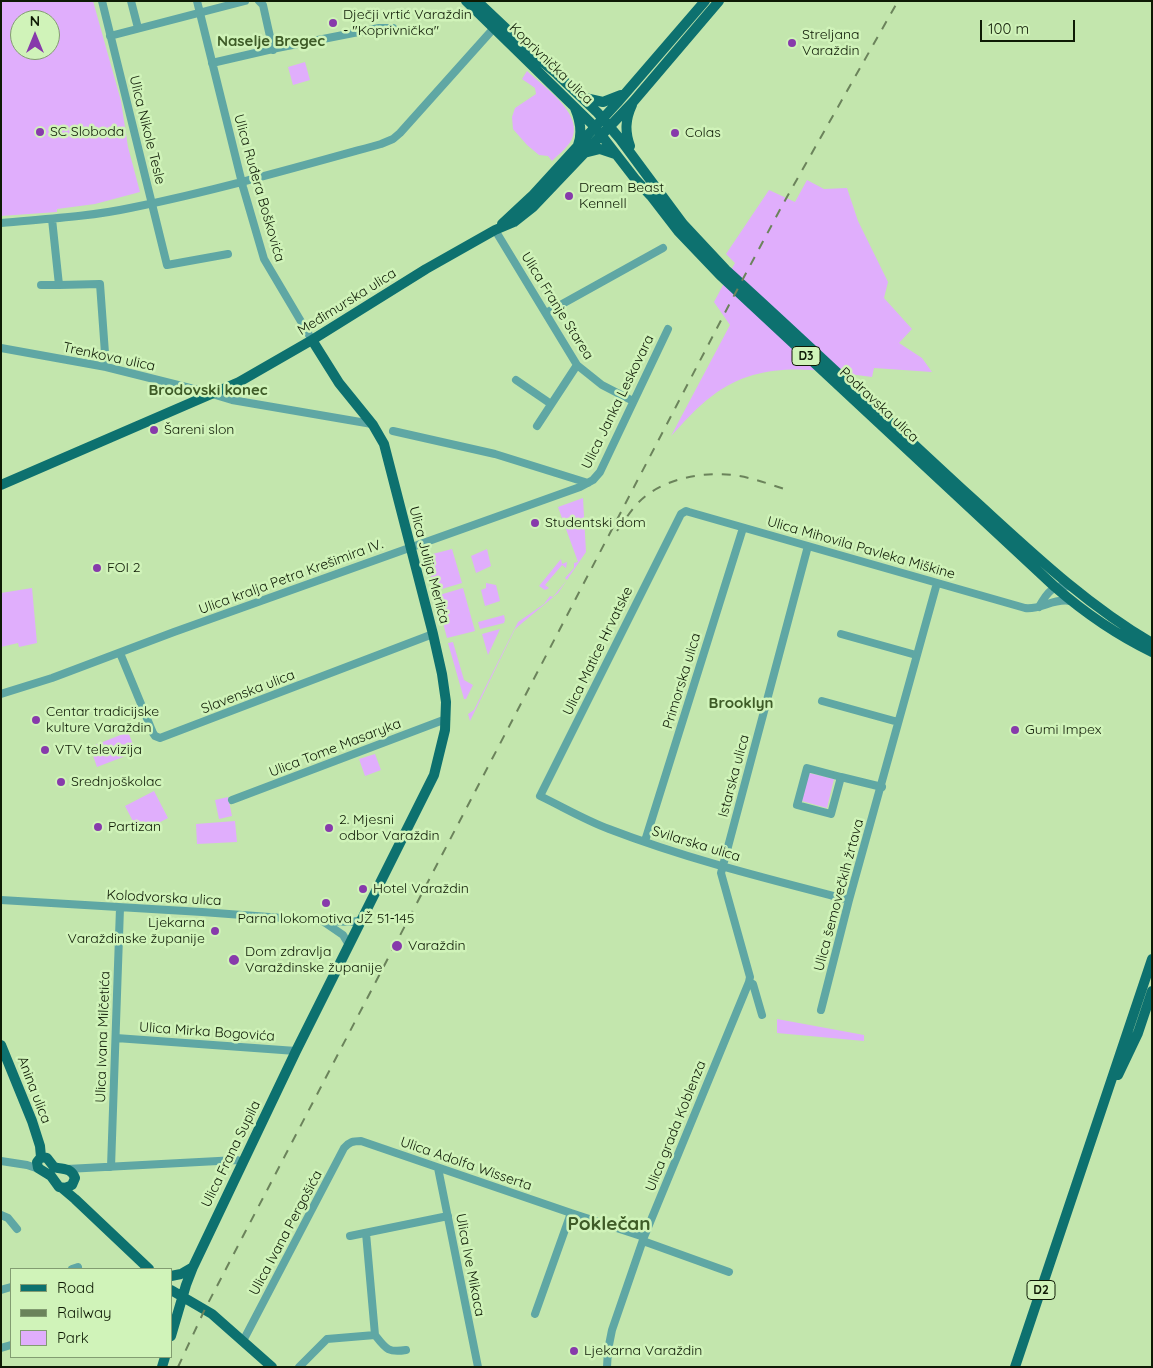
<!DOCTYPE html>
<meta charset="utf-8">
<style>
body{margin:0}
#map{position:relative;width:1153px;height:1368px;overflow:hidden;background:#c3e6ad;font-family:Quicksand,sans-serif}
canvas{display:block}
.frame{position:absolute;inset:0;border:2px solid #0e1a05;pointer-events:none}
.legend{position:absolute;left:10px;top:1268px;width:162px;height:90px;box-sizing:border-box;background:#d0f3b9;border:1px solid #829c71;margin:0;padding:6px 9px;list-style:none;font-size:15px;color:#0e1a05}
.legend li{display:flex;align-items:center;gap:10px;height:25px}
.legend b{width:25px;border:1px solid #829c71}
.north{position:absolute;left:10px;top:10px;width:50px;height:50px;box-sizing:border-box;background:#d0f3b9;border:1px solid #829c71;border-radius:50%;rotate:0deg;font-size:14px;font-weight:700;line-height:20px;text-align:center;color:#0e1a05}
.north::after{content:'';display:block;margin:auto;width:18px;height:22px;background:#873aab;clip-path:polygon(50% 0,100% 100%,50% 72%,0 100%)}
.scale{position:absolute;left:980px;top:20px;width:95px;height:22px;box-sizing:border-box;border:2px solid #0e1a05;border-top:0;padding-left:6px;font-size:15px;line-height:18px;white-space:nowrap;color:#0e1a05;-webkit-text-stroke:4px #d0f3b9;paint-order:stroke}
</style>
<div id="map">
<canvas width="1153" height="1368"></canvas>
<div class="frame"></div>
<ul class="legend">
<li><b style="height:6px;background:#0d716f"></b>Road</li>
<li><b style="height:6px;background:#6b835b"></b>Railway</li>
<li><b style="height:14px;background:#e0aefc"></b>Park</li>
</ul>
<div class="north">N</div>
<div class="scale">100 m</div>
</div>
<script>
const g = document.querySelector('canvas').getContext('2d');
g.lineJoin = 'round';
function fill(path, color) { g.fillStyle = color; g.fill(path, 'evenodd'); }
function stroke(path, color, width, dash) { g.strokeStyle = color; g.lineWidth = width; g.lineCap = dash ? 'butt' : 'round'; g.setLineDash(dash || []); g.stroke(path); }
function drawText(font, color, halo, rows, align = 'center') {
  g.font = font + ' Quicksand,sans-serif'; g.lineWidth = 5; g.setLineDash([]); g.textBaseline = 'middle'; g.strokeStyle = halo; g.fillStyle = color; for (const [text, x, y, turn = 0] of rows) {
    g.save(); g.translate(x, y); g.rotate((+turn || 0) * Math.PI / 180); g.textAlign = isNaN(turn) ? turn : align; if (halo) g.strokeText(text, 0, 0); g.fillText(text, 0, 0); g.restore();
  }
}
fill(new Path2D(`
 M 1,1 L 93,1 L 121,101 L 128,147 L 140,192 L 95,204 L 57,209 L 57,212 L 1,216 ZM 20,20 L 50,20 L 50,50 L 20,50 Z
 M 305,62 L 310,80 L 293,85 L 288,67 Z
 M 527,71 C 542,85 581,112 573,136 C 570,146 559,154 552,161 L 548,156 L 539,155 L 527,145 L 513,129 L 512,117 L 515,108 L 536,94 L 535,88 L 522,79 Z
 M 807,180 L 824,189 L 847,188 L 858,221 L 888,282 L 884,298 L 912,329 L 899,343 L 922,358 L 932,372 L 874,368 L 872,377 C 817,370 761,358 712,396 C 697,407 684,422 671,436 L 730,325 L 714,302 L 735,263 L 726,254 L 769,190 L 795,202 Z
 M 583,498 L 586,552 L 558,593 L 515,629 L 470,721 L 468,714 L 474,710 L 518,622 L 544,604 L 550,596 L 553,597 L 567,580 L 565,578 L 574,568 L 574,563 L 578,562 L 558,507 Z
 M 452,549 L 462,583 L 435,591 L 425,556 Z
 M 487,549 L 491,566 L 476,573 L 471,556 Z
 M 561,559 L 562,564 L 567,562 L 566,568 L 562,565 L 545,585 L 549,588 L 545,590 L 539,586 Z
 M 486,583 L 496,585 L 500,601 L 485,606 L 481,590 L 486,588 Z
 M 32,588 L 37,643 L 19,647 L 18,643 L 1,647 L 1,593 Z
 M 463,588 L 475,631 L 447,638 L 436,596 Z
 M 504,615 L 505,620 L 504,623 L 480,629 L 478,622 Z
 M 500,629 L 488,655 L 482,634 Z
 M 453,642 L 464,680 L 473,685 L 466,699 L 464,699 L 448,643 Z
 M 128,732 L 136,752 L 97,767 L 90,747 Z
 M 375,754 L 381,770 L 365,776 L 359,759 Z
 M 809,773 L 834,779 L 827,808 L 802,801 Z
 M 154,791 L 168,818 L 139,833 L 125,806 Z
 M 228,797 L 232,816 L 219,819 L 215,800 Z
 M 235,821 L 237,842 L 197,844 L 196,824 Z
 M 777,1019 L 864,1035 L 864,1041 L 777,1033 Z`), '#e0aefc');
stroke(new Path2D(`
 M 102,1 L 167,265 L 228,254
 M 131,1 L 138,28
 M 197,1 L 243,187 L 264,259 L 312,340
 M 259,1 L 263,5 L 273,50
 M 110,36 L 245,1
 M 212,63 L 277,48 L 379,28 L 393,28
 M 52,219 L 59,285 L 100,284 L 106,367
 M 1,223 C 44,219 88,217 130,208 C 214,191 298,167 381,144 L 393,139 L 400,133 L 494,28
 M 495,230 L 577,365 L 602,385 L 633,401
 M 41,285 L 59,285
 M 546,313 L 663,248
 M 1,348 L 106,367 L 202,391 L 232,400 L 372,424
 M 516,380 L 551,404
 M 537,426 L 577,365
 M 393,431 L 495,454 L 588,483
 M 1039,607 C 1047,592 1054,583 1072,587
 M 841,634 L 916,655
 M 120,653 L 153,733 L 155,736 L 160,738 L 433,634
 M 1,694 L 52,678 L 174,632 L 580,487 L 593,480 L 600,472 L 668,329
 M 822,701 L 898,722
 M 841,777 L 807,768 L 797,805 L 831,814 L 841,777 L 882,787
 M 232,800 L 446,719
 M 645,841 L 743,528
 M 1,900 L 202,912 L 323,921 L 352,922 L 362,920
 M 849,900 C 768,879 687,859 609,829 C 585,820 563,807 540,796 L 681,514 L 686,511 L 689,512 L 1025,608 C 1041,610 1053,598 1070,601
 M 324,922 L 343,935 L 349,945
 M 749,982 L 753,984 L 762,1015
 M 821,1010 L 849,900 L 937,583
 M 116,1038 L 296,1051
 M 1,1161 L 27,1165 L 39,1169
 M 111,1167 L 120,908
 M 438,1168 L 478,1367
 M 67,1169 L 237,1160 L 242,1162
 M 1,1215 L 8,1218 L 17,1229
 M 366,1233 L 375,1335 C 386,1349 388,1353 406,1350
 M 350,1236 L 448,1216
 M 643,1241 L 729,1272
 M 72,1269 L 78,1267
 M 1,1290 L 11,1287
 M 535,1314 L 571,1213
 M 243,1341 L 344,1148 C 349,1142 353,1141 361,1141 L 571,1213 L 644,1237
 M 1,1348 L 11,1345
 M 299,1367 L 327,1339 L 375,1335
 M 607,1367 L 608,1350 L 612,1330 L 644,1237 L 749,982 L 750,977 L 721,873 L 808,546`), '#5fa7a4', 8);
stroke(new Path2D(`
 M 466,1 L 595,127 L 636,180 L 651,196 L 678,231 L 720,275 L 1055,587 C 1086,614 1115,634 1152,652
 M 477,1 L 534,55 L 557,74 L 597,112 L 620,139 L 683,224 L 726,270 C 809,345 890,423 973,499 C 1029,550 1085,604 1152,643
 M 585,98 L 603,102 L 621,95
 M 575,108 C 580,120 583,132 578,145
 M 630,146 C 625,132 625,120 632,105
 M 584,153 L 600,149 L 615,154
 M 502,224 L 532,196 L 617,103 L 705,1
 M 1,485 L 239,382 L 312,340 L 426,269 L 495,230 L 514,222 L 533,207 L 633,102 L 719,1
 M 1,1045 L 32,1121 L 40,1146 L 41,1157
 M 1118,1075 L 1138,1033 L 1152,991
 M 41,1157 L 47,1158 L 54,1167 C 63,1170 71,1167 75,1178 L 72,1185 L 65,1188 L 59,1187 L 51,1176 L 38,1168 L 37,1162 Z
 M 62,1188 L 75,1199 L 149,1269
 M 171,1276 L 181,1274 L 193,1267
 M 171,1290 L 212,1314 L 272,1367
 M 171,1336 L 186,1285 L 193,1267 L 296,1051 L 434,775 L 445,730 L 446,702 L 442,674 L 433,634 L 384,444 L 373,425 L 339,383 L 312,340
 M 162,1367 L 165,1357
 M 1015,1367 L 1152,959`), '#0d716f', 10);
stroke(new Path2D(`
 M 617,531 C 624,522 630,511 638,503 C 662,478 706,470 739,476 C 757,479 774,486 791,491
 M 178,1367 L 205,1309 L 729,305 L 783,204 L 898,1`), '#6b835b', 2, [9, 9]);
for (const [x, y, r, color] of [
 [333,23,5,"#873aab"],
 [792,43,5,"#873aab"],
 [40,132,5,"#873aab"],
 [675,133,5,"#873aab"],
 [569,196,5,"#873aab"],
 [154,430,5,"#873aab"],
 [535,523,5,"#873aab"],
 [97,568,5,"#873aab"],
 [36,720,5,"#873aab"],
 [1015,730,5,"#873aab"],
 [45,750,5,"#873aab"],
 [61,782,5,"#873aab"],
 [98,827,5,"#873aab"],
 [329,828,5,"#873aab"],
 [363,889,5,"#873aab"],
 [326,903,5,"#873aab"],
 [215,931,5,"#873aab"],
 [397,946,6,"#873aab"],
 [234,960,6,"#873aab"],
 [574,1351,5,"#873aab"]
]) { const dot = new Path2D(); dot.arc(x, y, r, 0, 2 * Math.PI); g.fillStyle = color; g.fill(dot); stroke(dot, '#d0f3b9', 2); }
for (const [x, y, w] of [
 [806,356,28],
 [1041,1290,28]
]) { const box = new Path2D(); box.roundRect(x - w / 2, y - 9.5, w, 19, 4); g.fillStyle = '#d0f3b9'; g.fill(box); stroke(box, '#0e1a05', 1); }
drawText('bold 12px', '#0e1a05', null, [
 ["D3",806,356],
 ["D2",1041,1290]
]);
drawText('14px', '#0e1a05', '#d0f3b9', [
 ["Dječji vrtić Varaždin",343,15],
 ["- \"Koprivnička\"",343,31],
 ["Streljana",802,35],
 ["Varaždin",802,51],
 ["SC Sloboda",50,132],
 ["Colas",685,133],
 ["Dream Beast",579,188],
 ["Kennell",579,204],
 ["Šareni slon",164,430],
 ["Studentski dom",545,523],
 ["FOI 2",107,568],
 ["Centar tradicijske",46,712],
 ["kulture Varaždin",46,728],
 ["Gumi Impex",1025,730],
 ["VTV televizija",55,750],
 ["Srednjoškolac",71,782],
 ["2. Mjesni",339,820],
 ["odbor Varaždin",339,836],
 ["Partizan",108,827],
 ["Hotel Varaždin",373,889],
 ["Parna lokomotiva JŽ 51-145",326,919,"center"],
 ["Ljekarna",205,923,"right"],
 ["Varaždinske županije",205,939,"right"],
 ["Varaždin",408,946],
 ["Dom zdravlja",245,952],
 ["Varaždinske županije",245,968],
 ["Ljekarna Varaždin",584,1351]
], 'left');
drawText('14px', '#0e1a05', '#d0f3b9', [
 ["Koprivnička ulica",551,64,44],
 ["Ulica Nikole Tesle",147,130,76],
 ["Ulica Ruđera Boškovića",259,188,74],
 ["Međimurska ulica",347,302,-32],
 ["Ulica Franje Starea",557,306,58],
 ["Trenkova ulica",109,357,12],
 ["Ulica Janka Leskovara",618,402,-64],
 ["Podravska ulica",879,405,43],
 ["Ulica Mihovila Pavleka Miškine",861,548,16],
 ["Ulica Julija Merlića",429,565,75],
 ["Ulica kralja Petra Krešimira IV.",291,577,-20],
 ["Ulica Matice Hrvatske",598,651,-64],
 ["Primorska ulica",682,681,-73],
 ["Slavenska ulica",248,692,-21],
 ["Ulica Tome Masaryka",335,748,-21],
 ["Istarska ulica",734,776,-75],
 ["Svilarska ulica",696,844,17],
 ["Ulica šemovečkih žrtava",839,895,-75],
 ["Kolodvorska ulica",164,898,3],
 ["Ulica Mirka Bogovića",207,1032,4],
 ["Ulica Ivana Milčetića",103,1037,-88],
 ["Anina ulica",34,1090,69],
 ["Ulica grada Koblenza",676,1126,-68],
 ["Ulica Frana Supila",231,1154,-64],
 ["Ulica Adolfa Wisserta",466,1164,19],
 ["Ulica Ivana Pergošića",286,1233,-62],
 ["Ulica Ive Mikaca",470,1265,79]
]);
drawText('bold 15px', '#3e5b27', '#d0f3b9', [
 ["Naselje Bregec",271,41],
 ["Brodovski konec",208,390],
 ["Brooklyn",741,703]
]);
drawText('bold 19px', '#3e5b27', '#d0f3b9', [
 ["Poklečan",609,1224]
]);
</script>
